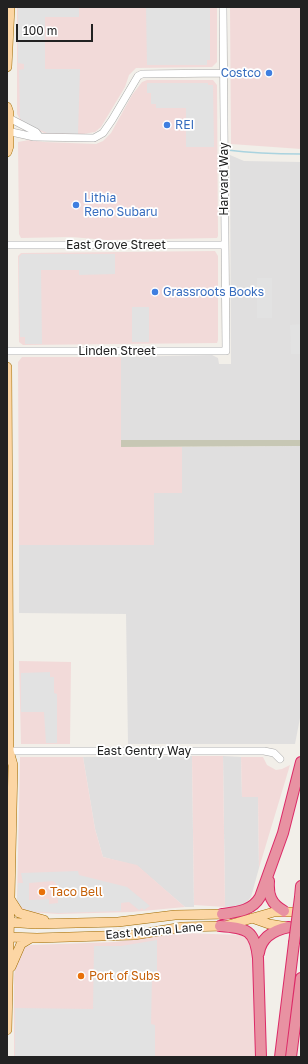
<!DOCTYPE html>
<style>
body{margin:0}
#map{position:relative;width:308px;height:1064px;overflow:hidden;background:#f2efe9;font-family:"Golos Text",sans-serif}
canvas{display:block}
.frame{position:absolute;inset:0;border:8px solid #222;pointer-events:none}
.scale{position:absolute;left:16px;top:24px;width:77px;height:18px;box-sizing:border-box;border:2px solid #222;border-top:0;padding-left:5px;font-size:12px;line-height:14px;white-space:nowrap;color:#222;-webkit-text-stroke:3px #fff;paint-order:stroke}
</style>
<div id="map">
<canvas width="308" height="1064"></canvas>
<div class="frame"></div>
<div class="scale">100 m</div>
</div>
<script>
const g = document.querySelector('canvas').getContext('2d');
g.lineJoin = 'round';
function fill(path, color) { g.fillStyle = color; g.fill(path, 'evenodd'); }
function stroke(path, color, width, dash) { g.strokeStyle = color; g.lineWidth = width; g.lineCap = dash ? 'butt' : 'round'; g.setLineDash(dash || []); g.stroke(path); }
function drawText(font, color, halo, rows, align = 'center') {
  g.font = font + ' "Golos Text",sans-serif'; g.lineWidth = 3.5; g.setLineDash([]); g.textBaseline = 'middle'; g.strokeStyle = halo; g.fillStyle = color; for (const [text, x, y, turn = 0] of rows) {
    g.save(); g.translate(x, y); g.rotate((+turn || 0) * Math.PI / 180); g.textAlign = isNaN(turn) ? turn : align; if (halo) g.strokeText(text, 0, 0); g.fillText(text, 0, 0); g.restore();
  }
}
fill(new Path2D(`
 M 230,155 L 244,161 L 301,162 L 301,440 L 121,440 L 121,357 L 212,355 L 218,358 L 219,364 L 231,364 Z
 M 301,446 L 301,713 L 295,744 L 128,744 L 126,614 L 19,613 L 19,545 L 153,545 L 154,493 L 182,493 L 182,447 Z
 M 192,756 L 194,907 L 185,907 L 137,866 L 103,857 L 95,829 L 83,757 Z
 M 223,756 L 241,757 L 242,797 L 258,796 L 259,868 L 251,897 L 245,904 L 240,906 L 225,907 Z`), '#e0dfdf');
fill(new Path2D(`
 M 17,7 L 217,7 L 217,62 L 212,67 L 136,68 L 129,75 L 125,87 L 101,127 L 95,132 L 78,135 L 46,134 L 21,121 L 17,114 Z
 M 230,7 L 301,7 L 301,149 L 231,144 Z
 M 147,80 L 213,80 L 217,85 L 218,236 L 217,238 L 107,240 L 71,237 L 21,238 L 19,234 L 18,142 L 29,140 L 44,142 L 96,144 L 103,141 L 111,133 L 132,95 L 142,82 Z
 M 215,251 L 218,256 L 218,340 L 217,343 L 23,345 L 19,342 L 18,256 L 21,253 Z
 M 22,357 L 121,357 L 121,447 L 182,447 L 182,493 L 154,493 L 154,545 L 19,545 L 18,362 Z
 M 19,661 L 71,662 L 70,744 L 21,744 Z
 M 192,756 L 223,756 L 225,907 L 194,905 Z
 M 20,757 L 83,757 L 95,829 L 103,857 L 137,865 L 185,907 L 132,912 L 58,914 L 27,912 L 22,909 L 18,905 L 17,900 Z
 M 241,757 L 263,757 L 267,765 L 276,770 L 282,769 L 290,765 L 259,868 L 258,797 L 242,797 Z
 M 181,933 L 243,935 L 250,939 L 254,950 L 258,1057 L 14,1057 L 14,977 L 16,961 L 25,947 L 31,945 L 115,942 Z`), '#f2dad9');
fill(new Path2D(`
 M 121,440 L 301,440 L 301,446 L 121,447 Z`), '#c7c7b4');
fill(new Path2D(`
 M 18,7 L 79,7 L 79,17 L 45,17 L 45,69 L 80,69 L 78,134 L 47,133 L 24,123 L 20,118 L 19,70 L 24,69 L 24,64 L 18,63 Z
 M 146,7 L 210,7 L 210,60 L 207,60 L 207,65 L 147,65 Z
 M 147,83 L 208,83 L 208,85 L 213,85 L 214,147 L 186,147 L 186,108 L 156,108 L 156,104 L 151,104 L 151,93 L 147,93 Z
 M 22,254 L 115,254 L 115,274 L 79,275 L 79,270 L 41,270 L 42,344 L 25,344 L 25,337 L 20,337 L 19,302 L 19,257 Z
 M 257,278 L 272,278 L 272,318 L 257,318 Z
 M 132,307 L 149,307 L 149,342 L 132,342 Z
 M 301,324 L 301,354 L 291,354 L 290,325 Z
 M 50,672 L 50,677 L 54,677 L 54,693 L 57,694 L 57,743 L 46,743 L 44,712 L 21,712 L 21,673 Z
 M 78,871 L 79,875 L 127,887 L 150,906 L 144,910 L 142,908 L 139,910 L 129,902 L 121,903 L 121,911 L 58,913 L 28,911 L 19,905 L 17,900 L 18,883 L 23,883 L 21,873 ZM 53,881 L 57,885 L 58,903 L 49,904 L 49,899 L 29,900 L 29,883 Z
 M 157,940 L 157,976 L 152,977 L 151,1024 L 155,1025 L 155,1057 L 15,1057 L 15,1008 L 93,1009 L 94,946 L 121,946 Z`), '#e2e2e2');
stroke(new Path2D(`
 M 227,150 C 251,153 276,154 301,154`), '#aad3df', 1.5);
const minor = new Path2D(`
 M 9,118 L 36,132 L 39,136
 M 7,131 L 34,137 L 94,138 L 103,133 L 112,120 L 138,76 L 142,74 L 224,73
 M 7,245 L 225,245
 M 7,351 L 226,351 L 223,7
 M 7,751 L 264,751 L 274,753 L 280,759`);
const major = new Path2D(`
 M 7,67 L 10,7
 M 7,107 L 9,113 L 9,146 L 7,152
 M 7,367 L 9,751 L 13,765 L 7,1030
 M 10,899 L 19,913 L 44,920
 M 252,918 L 269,924 L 287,927
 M 7,922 L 35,924 L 118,922 L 175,915 L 229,914
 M 7,937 L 37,938 L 134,935 L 183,927 L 225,926 L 274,912 L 301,912
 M 11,967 L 21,944 L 31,938`);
const highway = new Path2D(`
 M 269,881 C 268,895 271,904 284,911
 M 300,897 L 301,886
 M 222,914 C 237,912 252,911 260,897 L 283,833 L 301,762
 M 220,926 C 247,928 255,930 258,958 L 261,1057
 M 259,953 C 261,937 274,930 289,927
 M 280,1057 L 294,943
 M 291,1057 L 301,978`);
stroke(minor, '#a9a9a9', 8);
stroke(major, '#a06b00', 10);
stroke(highway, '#dc2a67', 12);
stroke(minor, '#fff', 7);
stroke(major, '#fcd6a4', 9);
stroke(highway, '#e892a2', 10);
const highwayBridge = new Path2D(`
 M 294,943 L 300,897`);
stroke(highwayBridge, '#dc2a67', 12, []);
stroke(highwayBridge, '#e892a2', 10);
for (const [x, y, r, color] of [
 [269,73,4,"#3f7fe0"],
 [167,125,4,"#3f7fe0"],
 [76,205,4,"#3f7fe0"],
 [155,292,4,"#3f7fe0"],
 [42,892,4,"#e8710a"],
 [81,976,4,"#e8710a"]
]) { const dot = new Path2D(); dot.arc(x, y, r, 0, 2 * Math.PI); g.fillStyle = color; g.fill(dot); stroke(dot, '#fff', 1.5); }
drawText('12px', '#366cbe', '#fff', [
 ["Costco",261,73,"right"],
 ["REI",175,125],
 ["Lithia",84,198],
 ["Reno Subaru",84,212],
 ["Grassroots Books",163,292]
], 'left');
drawText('12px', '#222', '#fff', [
 ["Harvard Way",224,179,-90],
 ["East Grove Street",116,245],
 ["Linden Street",117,351],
 ["East Gentry Way",144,751],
 ["East Moana Lane",154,931,-5]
]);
drawText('12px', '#c56008', '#fff', [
 ["Taco Bell",50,892],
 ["Port of Subs",89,976]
], 'left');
</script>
